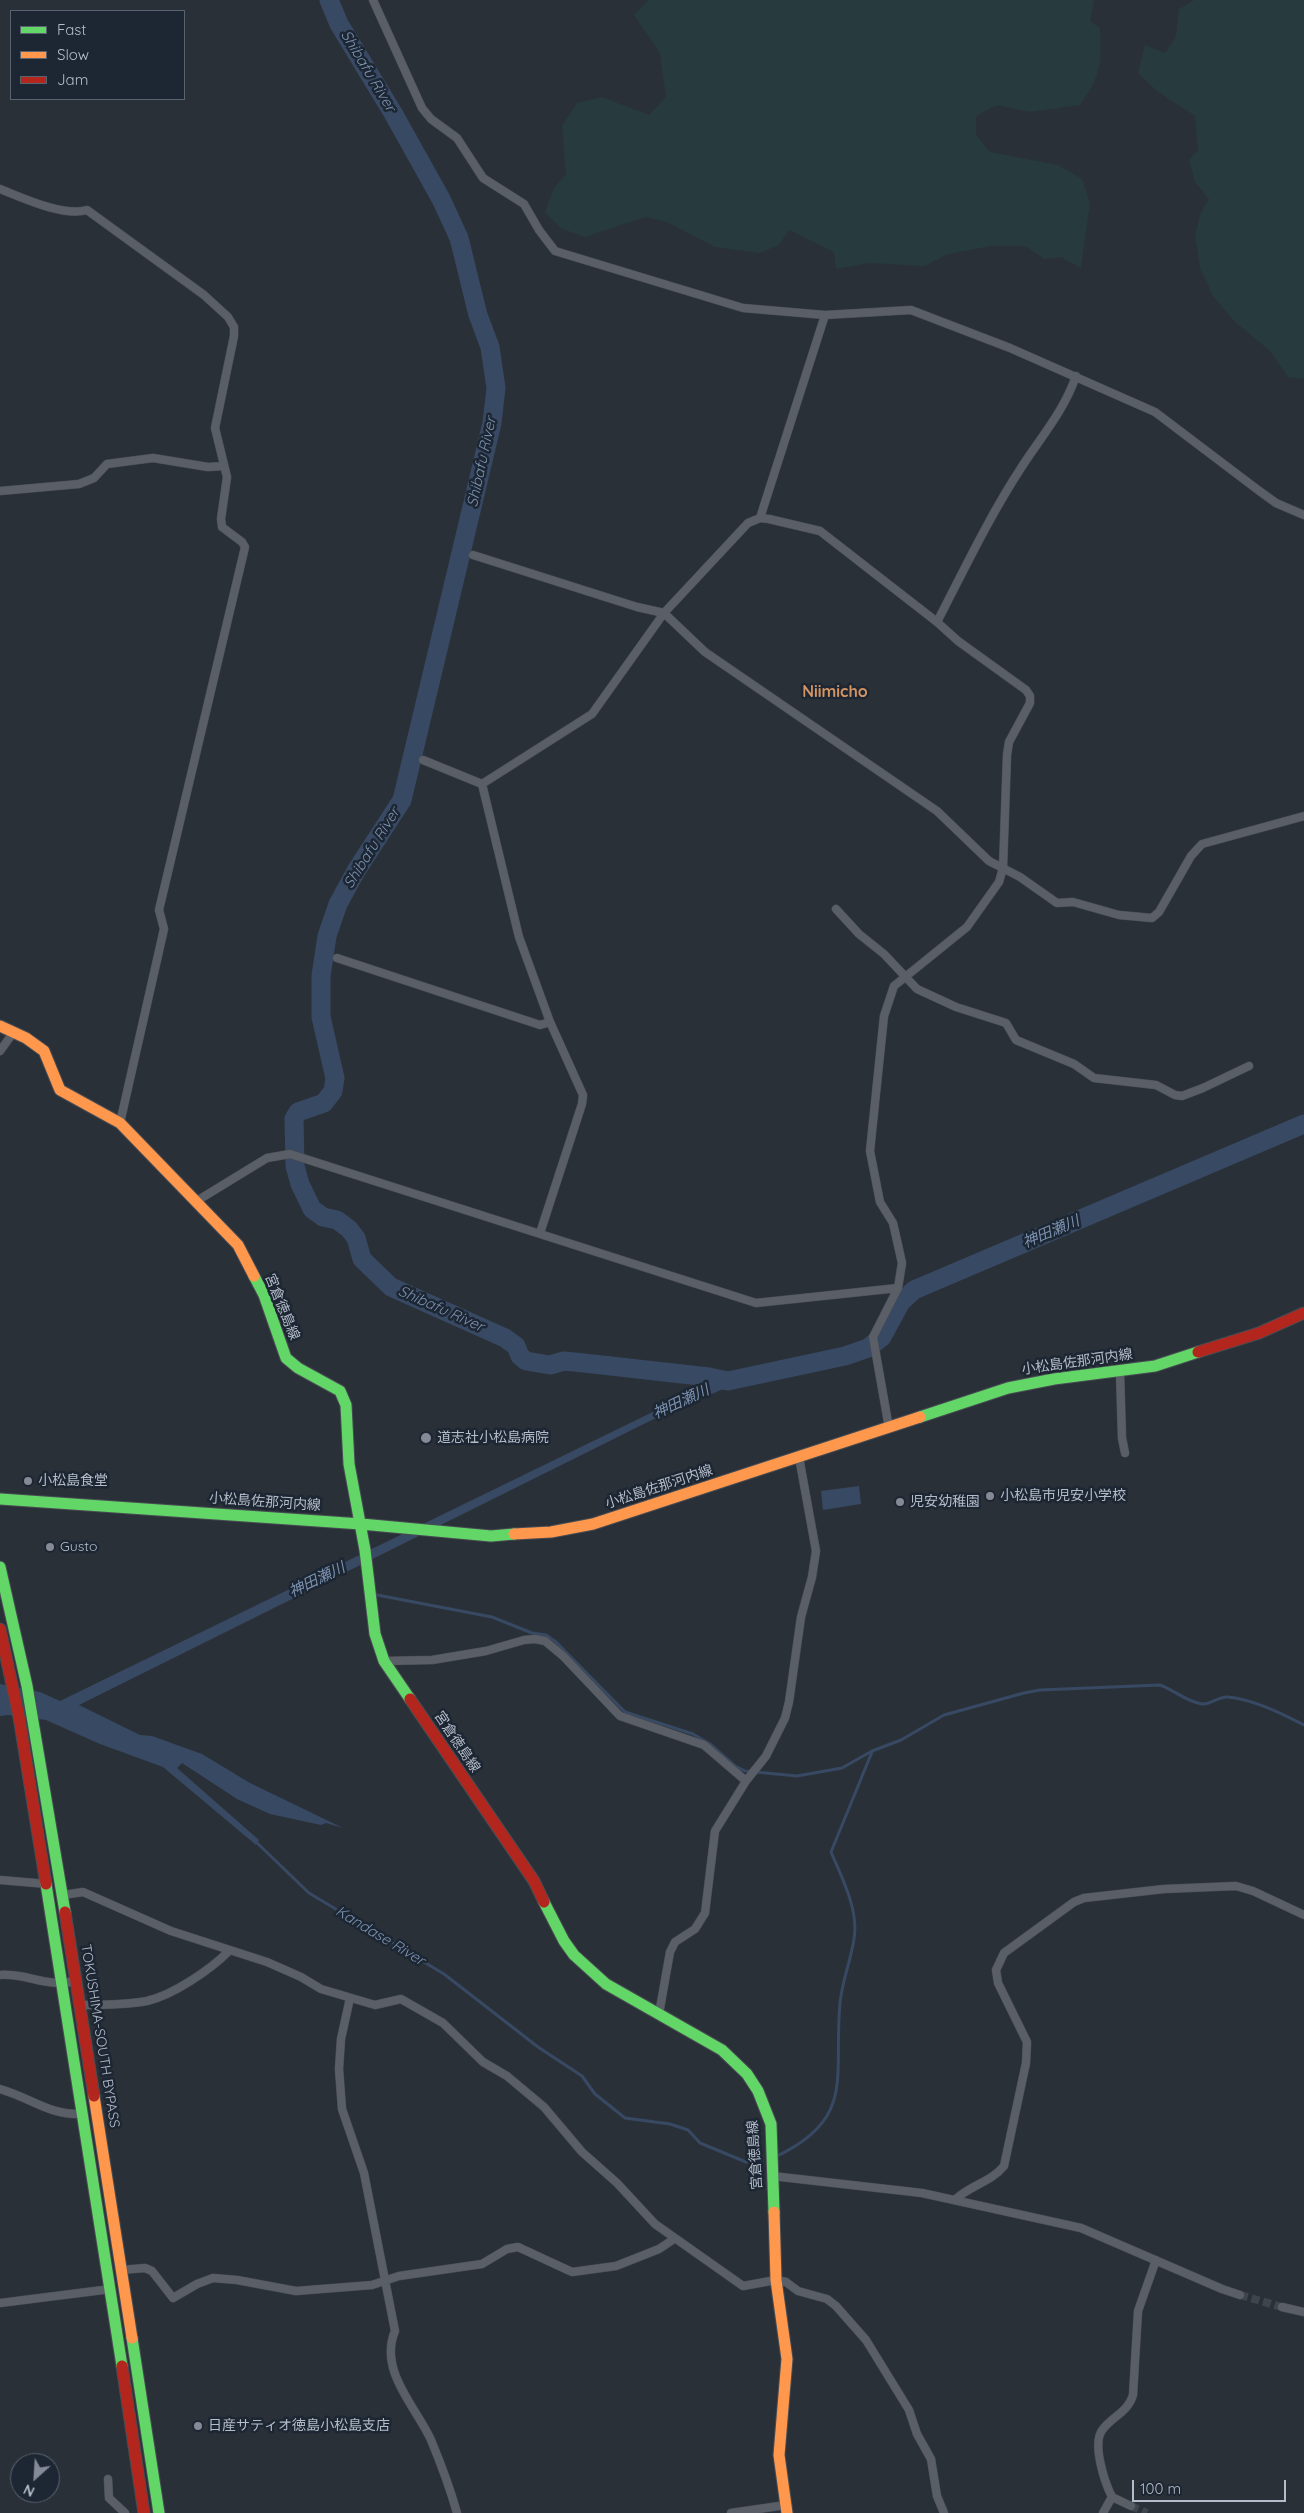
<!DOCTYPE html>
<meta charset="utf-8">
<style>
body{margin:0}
#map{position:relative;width:1304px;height:2513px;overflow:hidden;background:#2a3038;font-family:Quicksand,sans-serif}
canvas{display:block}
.legend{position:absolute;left:10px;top:10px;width:175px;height:90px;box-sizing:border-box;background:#1d2633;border:1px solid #59626f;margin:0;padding:6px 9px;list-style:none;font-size:15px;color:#b4bcc9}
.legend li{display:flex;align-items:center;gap:10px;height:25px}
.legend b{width:25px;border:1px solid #59626f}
.north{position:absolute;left:10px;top:2453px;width:50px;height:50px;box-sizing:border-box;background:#1d2633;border:1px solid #59626f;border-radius:50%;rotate:206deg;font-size:14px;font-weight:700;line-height:20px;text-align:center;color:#b4bcc9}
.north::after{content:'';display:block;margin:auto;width:18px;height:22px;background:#848b96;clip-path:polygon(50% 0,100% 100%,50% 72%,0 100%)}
.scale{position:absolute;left:1132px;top:2480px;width:154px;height:22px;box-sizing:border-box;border:2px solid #b4bcc9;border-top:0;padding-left:6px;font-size:15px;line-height:18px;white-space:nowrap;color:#b4bcc9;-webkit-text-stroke:4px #1d2633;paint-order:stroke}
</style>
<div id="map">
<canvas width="1304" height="2513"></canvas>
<ul class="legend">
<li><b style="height:6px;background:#63d668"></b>Fast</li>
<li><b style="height:6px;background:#ff974d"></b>Slow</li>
<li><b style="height:6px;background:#b3261e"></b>Jam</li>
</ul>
<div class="north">N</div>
<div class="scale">100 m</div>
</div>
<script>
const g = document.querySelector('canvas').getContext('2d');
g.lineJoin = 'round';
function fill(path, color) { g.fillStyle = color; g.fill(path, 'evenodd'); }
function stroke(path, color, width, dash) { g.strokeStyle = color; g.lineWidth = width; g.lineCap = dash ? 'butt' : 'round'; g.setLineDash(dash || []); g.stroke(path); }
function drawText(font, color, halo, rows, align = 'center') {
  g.font = font + ' Quicksand,"Noto Sans JP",sans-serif'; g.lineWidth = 5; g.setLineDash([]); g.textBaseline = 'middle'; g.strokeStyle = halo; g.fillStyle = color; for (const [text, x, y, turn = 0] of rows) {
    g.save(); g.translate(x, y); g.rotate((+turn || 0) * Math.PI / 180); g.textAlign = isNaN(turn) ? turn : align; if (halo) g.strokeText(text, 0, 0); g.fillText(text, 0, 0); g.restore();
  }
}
fill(new Path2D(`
 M 649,0 L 1094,0 L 1090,21 L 1100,28 C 1102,63 1101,76 1080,105 L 1029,112 L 997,105 L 976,116 L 976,135 L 990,152 L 1058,165 L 1082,179 L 1090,203 L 1081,268 L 1061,257 L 1045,259 L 1025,246 L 991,246 L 948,254 L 924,266 L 869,263 L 836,269 L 834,252 L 789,230 L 779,245 L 760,253 L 715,247 L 667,222 L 645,217 L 585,237 L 562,229 L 545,212 L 554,188 L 566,174 L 562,126 L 577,103 L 602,97 L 649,115 L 666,97 L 660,53 L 634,15 Z
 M 1194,0 L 1304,0 L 1304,379 L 1288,377 L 1271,352 L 1234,321 L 1213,296 L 1200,268 L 1195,235 L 1201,212 L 1209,199 L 1195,182 L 1189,160 L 1198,150 L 1195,116 L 1157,91 L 1138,73 L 1145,45 L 1165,53 L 1176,37 L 1179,9 Z`), '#273a3e');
fill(new Path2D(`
 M 704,1387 L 707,1395 L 676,1408 L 79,1705 L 140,1735 L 152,1736 L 202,1754 L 250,1783 L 343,1828 L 326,1823 L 321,1825 L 270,1814 L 237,1799 L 182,1763 L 177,1768 L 259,1840 L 256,1845 L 163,1767 L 100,1744 L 46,1720 L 8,1715 L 0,1716 L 0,1684 L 40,1692 L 60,1701 Z
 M 859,1486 L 861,1504 L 823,1510 L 821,1491 Z`), '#384963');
stroke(new Path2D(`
 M 372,1594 L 492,1617 L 532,1633 L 546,1635 L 556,1642 L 625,1712 L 693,1734 L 710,1744 L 735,1766 L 745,1771 L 797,1776 L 842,1768 L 872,1751 L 901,1740 L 944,1715 L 1024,1693 L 1040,1690 L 1160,1685 C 1174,1690 1187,1702 1202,1704 C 1210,1705 1219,1696 1228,1697 C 1255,1700 1280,1713 1304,1725
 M 254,1840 L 309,1893 L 444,1974 L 538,2047 L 582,2076 L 595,2094 L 625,2118 L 670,2124 L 688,2130 L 700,2143 L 746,2162 L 762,2160
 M 775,2157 C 857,2119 833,2076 840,2003 C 842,1981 851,1960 854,1939 C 859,1910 842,1878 831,1852 L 872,1752`), '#384963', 3);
stroke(new Path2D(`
 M 691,1397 L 728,1381`), '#384963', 11);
stroke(new Path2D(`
 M 329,0 L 339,24 L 393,113 L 441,199 L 459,238 L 478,315 L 490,347 L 496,388 L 492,423 L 402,800 L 356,871 L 338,904 L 327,936 L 321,976 L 321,1017 L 335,1078 L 333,1091 L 324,1103 L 298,1112 L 294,1119 L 295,1166 L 300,1184 L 312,1209 L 323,1217 L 337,1220 L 349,1229 L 356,1238 L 362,1259 L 391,1287 L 505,1338 L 516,1346 L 520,1356 L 526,1361 L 550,1365 L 564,1361 L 584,1363 L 709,1377 L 728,1381 L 845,1356 L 868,1348 L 882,1337 L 901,1302 L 914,1290 L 1304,1124`), '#384963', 19);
stroke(new Path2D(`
 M 1240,2295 L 1282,2307
 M 1131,2506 L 1147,2513`), '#3f454e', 8, [8, 4]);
const street = new Path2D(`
 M 373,0 L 422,108 L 431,119 L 457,138 L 483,178 L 524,204 L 539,230 L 555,251 L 743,308 L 825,315 L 911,310 L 1010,348 L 1155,412 L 1258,490 L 1276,503 L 1304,515
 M 0,189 C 23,198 63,217 87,210 L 204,295 L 228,317 L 234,327 L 234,336 L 215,428 L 227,477 L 221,519 L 222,527 L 242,542 L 245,547 L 159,910 L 164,929 L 120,1123
 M 0,491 L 79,484 L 94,478 L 107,464 L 153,458 L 208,467 L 224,466
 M 760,518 L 825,315
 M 473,555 L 637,607 L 664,613 L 705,652 L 937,811 L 989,861 L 1020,877 L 1057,903 L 1073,902 L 1119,915 L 1152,918 L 1159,912 L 1191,856 L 1202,844 L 1304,816
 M 937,622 C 964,570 989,517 1021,468 C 1041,437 1064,411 1076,376
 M 423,760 L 482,784
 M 482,784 L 592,714 L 664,613 L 748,523 L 760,518 L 769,519 L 820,531 L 937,622 L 958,641 L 1026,690 L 1030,696 L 1030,703 L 1009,742 L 1007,755 L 1003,868 L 999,882 L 967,927 L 894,986 L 884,1016 L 870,1151 L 880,1202 L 893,1223 L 902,1263 L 898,1288 L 873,1337 L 889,1428
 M 482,784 L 519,937 L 550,1022 L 583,1095 L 582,1104 L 540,1233
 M 836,909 L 859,934 L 884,954 L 917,989 L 956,1007 L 1006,1023 L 1016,1040 L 1074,1064 L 1094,1078 L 1156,1085 L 1175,1095 L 1182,1096 L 1203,1088 L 1249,1066
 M 337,958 L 540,1025 L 550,1022
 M 0,1051 L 13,1033
 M 195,1202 L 267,1158 L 290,1154 L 756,1303 L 898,1288
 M 1120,1372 L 1122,1438 L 1125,1453
 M 384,1661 L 432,1660 L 486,1651 L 524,1640 L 535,1639 L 545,1641 L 563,1656 L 620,1716 L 704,1745 L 746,1781
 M 0,1880 L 47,1884
 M 63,1895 L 83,1892 L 171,1931 L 267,1962 L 301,1977 L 321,1989 L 375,2005 L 401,1999 L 443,2023 L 483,2062 L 507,2076 L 544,2107 L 582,2152 L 617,2183 L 655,2224 L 743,2286 L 776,2280 L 786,2282 L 798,2291 L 827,2299 L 836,2306 L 866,2340 L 909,2410 L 917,2434 L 931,2459 L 937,2496 L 944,2513
 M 0,1975 C 29,1973 44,1988 76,1981
 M 350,1998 L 341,2039 L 339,2069 L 342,2109 L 364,2173 L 395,2331 C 378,2371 417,2408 431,2440 C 441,2464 450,2488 457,2513
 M 81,2005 C 102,2005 125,2005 147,2001 C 173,1995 210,1970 229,1951
 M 659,2014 L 670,1952 L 675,1942 L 695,1929 L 705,1913 L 715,1831 L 746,1781 L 766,1756 L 785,1718 L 789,1702 L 801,1617 L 812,1577 L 816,1551 L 799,1457
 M 0,2089 C 32,2098 47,2115 83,2114
 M 772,2176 L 922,2193 L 1081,2228 L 1222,2289 L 1240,2295
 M 956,2199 C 971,2185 991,2182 1004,2166 L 1026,2063 L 1027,2042 L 998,1983 L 996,1970 L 1004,1953 L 1074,1902 L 1084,1898 L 1164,1889 L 1236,1886 L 1253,1891 L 1304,1915
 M 121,2270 L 145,2268 L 152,2271 L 173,2298 L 197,2284 L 213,2278 L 237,2280 L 296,2291 L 372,2285 L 399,2276 L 482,2264 L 507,2249 L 518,2247 L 572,2272 L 616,2266 L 659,2249 L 674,2239
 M 0,2303 L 111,2289
 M 1282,2307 L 1304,2312
 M 108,2479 L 109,2498 L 125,2513
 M 1112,2497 L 1131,2506
 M 731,2513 L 786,2505
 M 1103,2513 L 1112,2497 C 1105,2483 1091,2443 1103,2429 C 1113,2416 1128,2412 1133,2395 L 1138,2311 L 1156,2260`);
const fast = new Path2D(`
 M 254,1276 L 264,1295 L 286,1358 L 298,1368 L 340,1391 L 346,1405 L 349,1464 L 365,1550 L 375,1634 L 384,1661 L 410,1699
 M 920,1417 L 1008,1388 L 1054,1379 L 1155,1366 L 1198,1352
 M 0,1499 L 361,1524 L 491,1536 L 514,1534
 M 0,1567 L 27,1686 L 65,1912
 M 46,1884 L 122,2366
 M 544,1902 L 564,1941 L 574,1955 L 606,1984 L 722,2050 L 747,2074 L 758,2091 L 771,2124 L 774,2212
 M 132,2338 L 159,2513`);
const slow = new Path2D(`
 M 0,1026 L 26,1038 L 44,1051 L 60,1090 L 120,1123 L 238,1245 L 254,1276
 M 514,1534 L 551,1532 L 593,1524 L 920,1417
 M 94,2096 L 132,2338
 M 774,2212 L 776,2280 L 787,2359 L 779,2455 L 787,2513`);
const jam = new Path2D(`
 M 1198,1352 L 1259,1333 L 1304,1313
 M 0,1629 L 19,1717 L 46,1884
 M 410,1699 L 534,1881 L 544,1902
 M 65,1912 L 94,2096
 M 122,2366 L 144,2513`);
stroke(street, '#484c53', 9);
stroke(fast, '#484c53', 13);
stroke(slow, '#484c53', 13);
stroke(jam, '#484c53', 13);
stroke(street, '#5a5e66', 8);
stroke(fast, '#63d668', 11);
stroke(slow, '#ff974d', 11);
stroke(jam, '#b3261e', 11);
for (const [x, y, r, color] of [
 [426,1438,6,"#848b96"],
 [28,1481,5,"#848b96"],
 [990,1496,5,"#848b96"],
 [900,1502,5,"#848b96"],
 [50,1547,5,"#848b96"],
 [198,2426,5,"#848b96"]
]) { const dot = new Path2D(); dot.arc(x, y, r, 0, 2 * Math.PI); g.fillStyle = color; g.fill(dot); stroke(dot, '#1d2633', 2); }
drawText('14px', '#b4bcc9', '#1d2633', [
 ["宮倉徳島線",282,1307,68],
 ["小松島佐那河内線",1077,1362,-8],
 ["小松島佐那河内線",659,1487,-18],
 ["小松島佐那河内線",265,1502,4],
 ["宮倉徳島線",457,1742,56],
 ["TOKUSHIMA-SOUTH BYPASS",100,2036,81],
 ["宮倉徳島線",755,2155,-94]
]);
drawText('14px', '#b4bcc9', '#1d2633', [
 ["道志社小松島病院",437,1438],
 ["小松島食堂",38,1481],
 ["小松島市児安小学校",1000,1496],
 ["児安幼稚園",910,1502],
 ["Gusto",60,1547],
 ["日産サティオ徳島小松島支店",208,2426]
], 'left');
drawText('italic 15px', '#7c92b1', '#1d2633', [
 ["Shibafu River",368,71,59],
 ["Shibafu River",482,462,-78],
 ["Shibafu River",372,848,-58],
 ["神田瀬川",1051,1232,-23],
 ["Shibafu River",441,1309,24],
 ["神田瀬川",681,1402,-25],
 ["神田瀬川",317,1580,-26],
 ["Kandase River",380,1936,31]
]);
drawText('bold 16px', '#d59563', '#1d2633', [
 ["Niimicho",835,692]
]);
</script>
